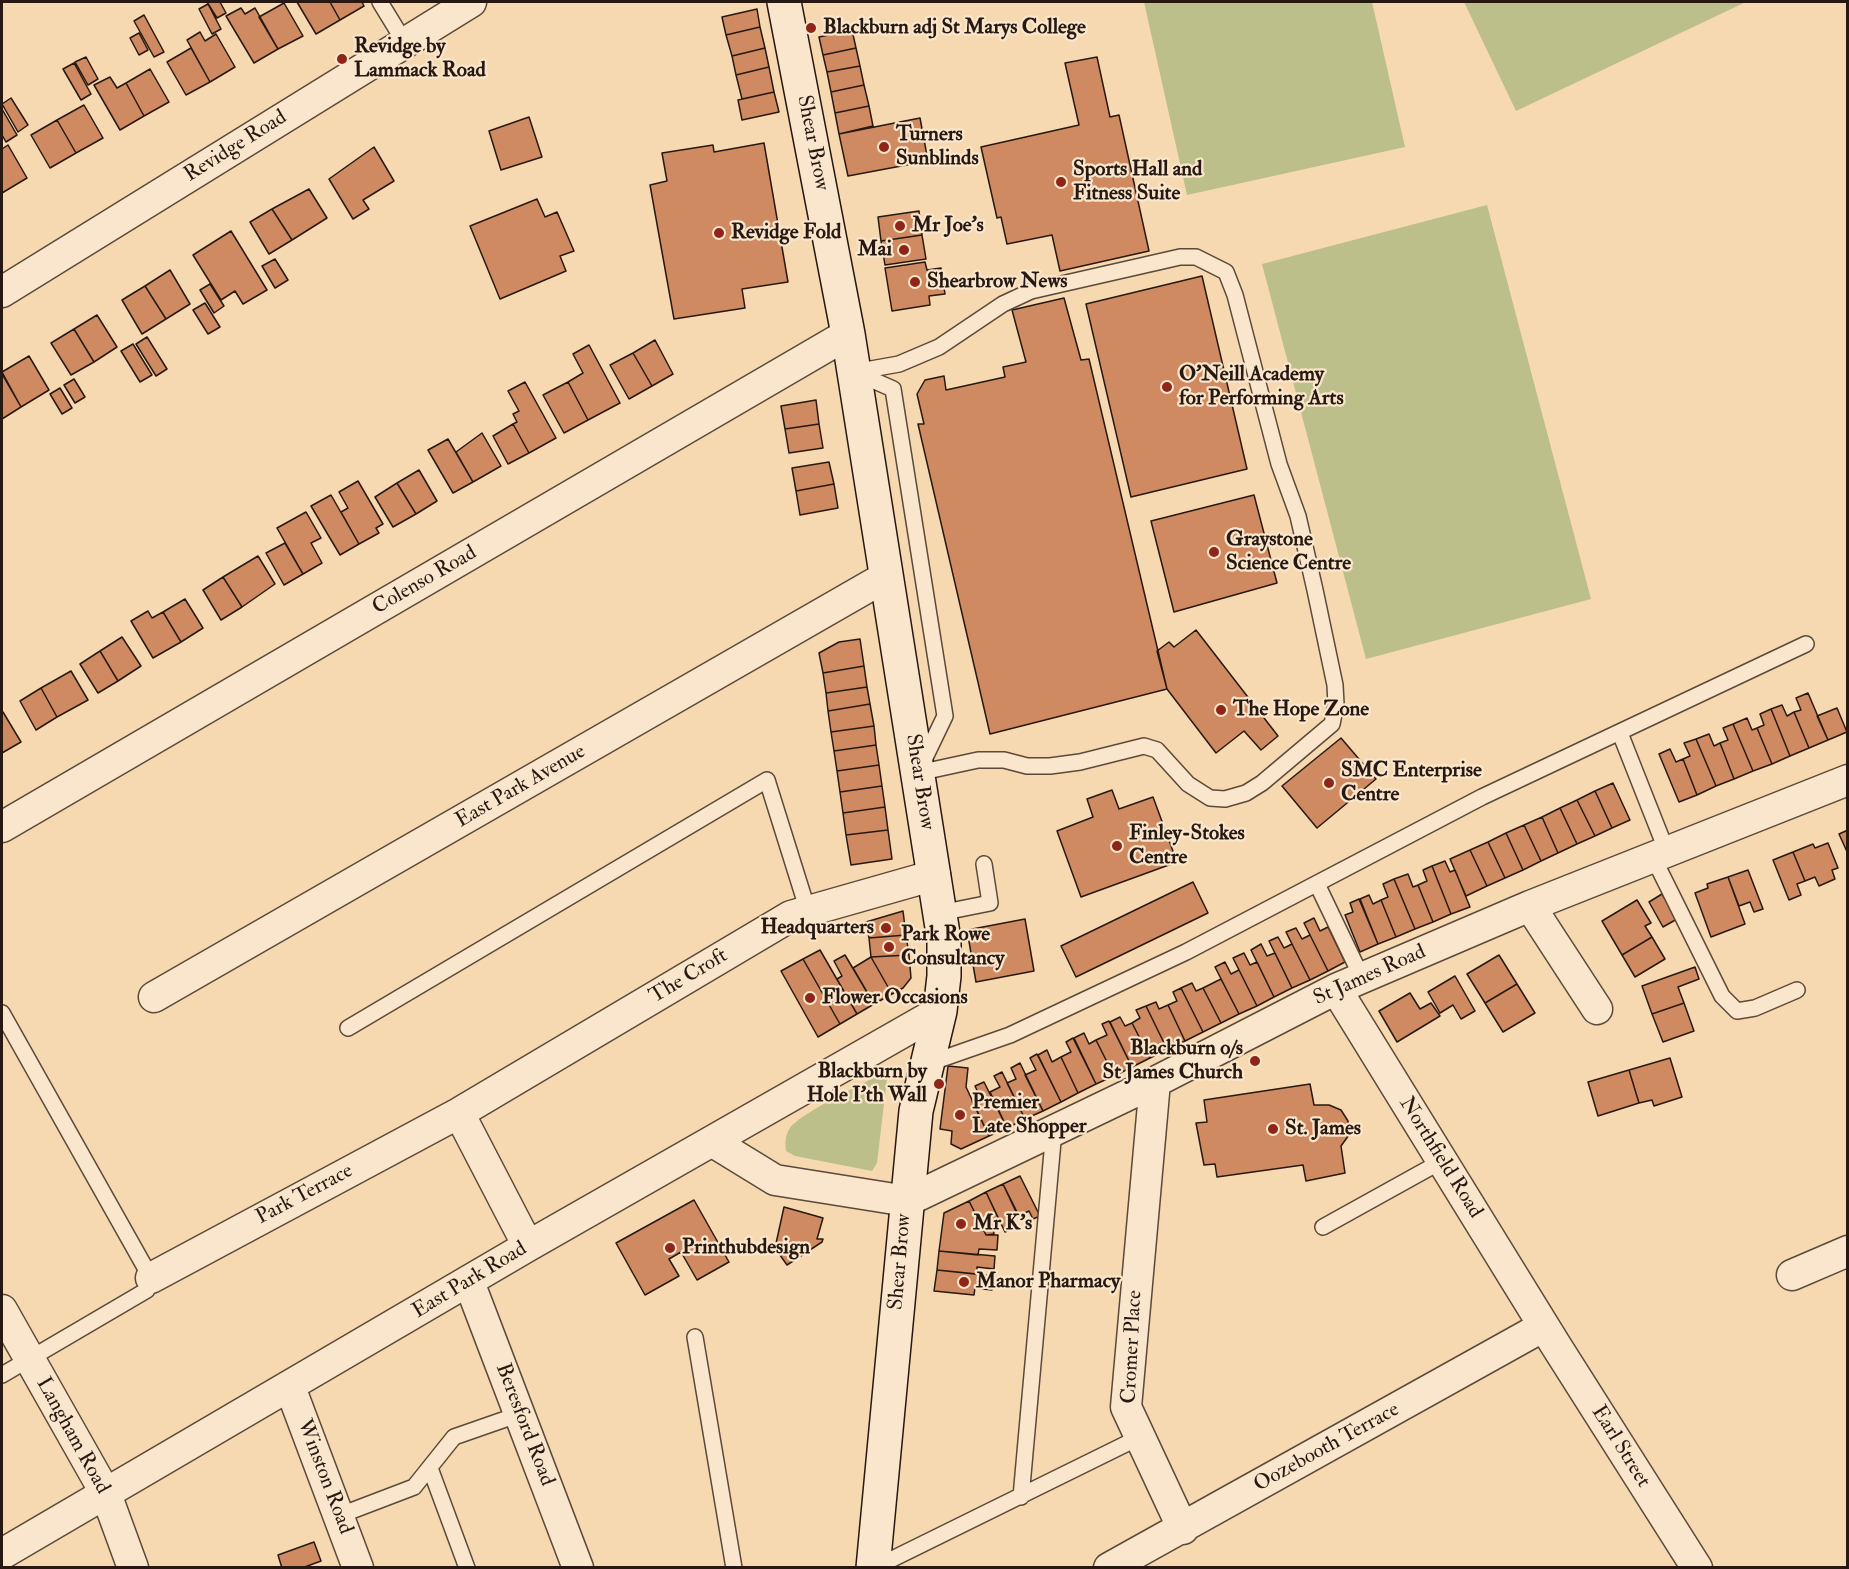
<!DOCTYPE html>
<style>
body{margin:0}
#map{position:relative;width:1849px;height:1569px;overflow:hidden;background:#f6d9b1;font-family:"IM FELL Double Pica",serif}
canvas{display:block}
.frame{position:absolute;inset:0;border:3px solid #271911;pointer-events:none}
</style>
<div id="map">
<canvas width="1849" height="1569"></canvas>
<div class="frame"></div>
</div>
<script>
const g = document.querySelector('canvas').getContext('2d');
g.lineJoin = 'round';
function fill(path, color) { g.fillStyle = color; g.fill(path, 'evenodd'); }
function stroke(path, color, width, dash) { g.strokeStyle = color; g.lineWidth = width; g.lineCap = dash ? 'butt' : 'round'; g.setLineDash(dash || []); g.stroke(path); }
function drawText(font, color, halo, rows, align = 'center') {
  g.font = font + ' "IM FELL Double Pica",serif'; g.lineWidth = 4.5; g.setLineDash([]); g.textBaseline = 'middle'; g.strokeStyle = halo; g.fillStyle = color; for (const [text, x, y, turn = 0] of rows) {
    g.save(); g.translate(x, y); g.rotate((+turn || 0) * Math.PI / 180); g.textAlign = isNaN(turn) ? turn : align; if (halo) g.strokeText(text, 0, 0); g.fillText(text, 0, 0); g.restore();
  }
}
fill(new Path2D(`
 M 1144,2 L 1372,2 L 1405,147 L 1187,195 Z
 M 1464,2 L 1746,2 L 1516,111 Z
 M 1487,205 L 1591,599 L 1366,659 L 1262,264 Z
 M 888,1070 L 877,1163 L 872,1171 L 795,1156 L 786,1151 C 785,1143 785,1135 790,1128 C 802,1112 867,1082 888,1070 Z`), '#bdbf8b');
const building = new Path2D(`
 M 207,2 L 220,2 L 226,13 L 217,18 Z
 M 297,2 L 330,2 L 340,20 L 316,34 Z
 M 330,2 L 362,2 L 364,6 L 340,20 Z
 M 284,3 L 303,36 L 278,49 L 259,17 Z
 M 208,4 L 221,29 L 212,34 L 199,9 Z
 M 241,8 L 245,14 L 255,8 L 278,49 L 254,63 L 226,16 Z
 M 757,9 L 760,27 L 726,35 L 722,17 Z
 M 144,15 L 164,52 L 154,57 L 134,21 Z
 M 760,27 L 765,48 L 732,56 L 726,35 Z
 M 852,30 L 856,48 L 823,55 L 819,37 Z
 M 200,32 L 205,41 L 216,34 L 235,67 L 210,82 L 187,40 Z
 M 139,33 L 148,50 L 139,55 L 130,38 Z
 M 191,48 L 210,82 L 186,95 L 167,62 Z
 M 765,48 L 769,67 L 736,75 L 732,56 Z
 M 856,48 L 860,66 L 827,72 L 823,55 Z
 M 86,57 L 98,79 L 88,85 L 75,62 Z
 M 1097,57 L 1110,117 L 1119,115 L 1149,251 L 1060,271 L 1052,235 L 1007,244 L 1001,217 L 997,218 L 981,147 L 1079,125 L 1065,63 Z
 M 74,63 L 91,94 L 81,100 L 63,69 Z
 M 860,66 L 864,85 L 831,92 L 827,72 Z
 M 769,67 L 774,92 L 742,99 L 736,75 Z
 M 150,69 L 169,102 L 144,116 L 126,83 Z
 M 110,77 L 117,88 L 126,83 L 144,116 L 120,130 L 94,85 Z
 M 864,85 L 869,106 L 835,113 L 831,92 Z
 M 774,92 L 779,112 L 742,120 L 738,100 Z
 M 11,98 L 28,125 L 18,132 L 2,104 Z
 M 84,105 L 103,138 L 76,153 L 57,120 Z
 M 869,106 L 873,126 L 839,134 L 835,113 Z
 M 2,109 L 17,135 L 6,142 L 2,135 Z
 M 529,117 L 542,157 L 501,170 L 489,131 Z
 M 920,118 L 928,161 L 848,176 L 839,134 Z
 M 57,120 L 76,153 L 50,168 L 31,135 Z
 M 764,143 L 788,282 L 742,289 L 745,308 L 674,319 L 650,185 L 667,181 L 662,153 L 713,145 L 714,152 Z
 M 8,145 L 27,178 L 2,193 L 2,149 Z
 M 374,147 L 394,181 L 363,200 L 369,209 L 353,219 L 329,179 Z
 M 309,189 L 327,218 L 292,240 L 272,209 Z
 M 537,199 L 545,217 L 557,212 L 574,251 L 560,256 L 566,271 L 500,299 L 470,226 Z
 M 272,209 L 292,240 L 269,254 L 250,222 Z
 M 919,211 L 922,235 L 881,241 L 878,217 Z
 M 231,231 L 267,290 L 243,304 L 235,291 L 221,300 L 193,255 Z
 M 922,235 L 926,259 L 885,265 L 881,241 Z
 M 275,259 L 288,280 L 275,288 L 262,266 Z
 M 925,262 L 927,270 L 941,268 L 945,294 L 929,296 L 930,305 L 892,311 L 885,268 Z
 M 170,270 L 190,304 L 166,319 L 145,286 Z
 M 1202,276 L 1247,469 L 1131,497 L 1086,304 Z
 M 210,284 L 224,306 L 214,313 L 200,290 Z
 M 145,286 L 166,319 L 142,334 L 122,300 Z
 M 1064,298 L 1081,360 L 1089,359 L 1167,689 L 990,734 L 918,424 L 924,424 L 917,394 L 925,380 L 944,376 L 946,390 L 1005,377 L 1003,367 L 1026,362 L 1012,310 Z
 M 205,303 L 220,327 L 208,334 L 193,310 Z
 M 97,315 L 117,347 L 94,362 L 74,329 Z
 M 74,329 L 94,362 L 71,375 L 51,343 Z
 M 147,337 L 167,369 L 156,376 L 136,344 Z
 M 655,340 L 673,374 L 652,386 L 633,353 Z
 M 133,344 L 152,375 L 140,382 L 121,351 Z
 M 589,345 L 620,403 L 588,420 L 568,382 L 583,373 L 573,354 Z
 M 633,353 L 652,386 L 629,399 L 610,365 Z
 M 29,356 L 49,390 L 21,407 L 2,372 Z
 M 2,374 L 21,407 L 2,419 Z
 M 74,379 L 85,397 L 75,403 L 64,385 Z
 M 525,382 L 556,438 L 529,453 L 513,424 L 517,422 L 513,414 L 519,411 L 508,391 Z
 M 568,382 L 588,420 L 564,433 L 543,395 Z
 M 60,388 L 72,408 L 62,414 L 50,394 Z
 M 816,400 L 819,424 L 785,429 L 781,406 Z
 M 513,424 L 529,453 L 508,464 L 493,436 Z
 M 819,424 L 823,448 L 789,453 L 785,429 Z
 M 482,433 L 501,466 L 473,482 L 456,452 Z
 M 448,439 L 473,482 L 453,493 L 428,450 Z
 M 829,462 L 834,484 L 796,491 L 792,468 Z
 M 419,470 L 437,501 L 416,514 L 397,483 Z
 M 358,481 L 383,524 L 376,528 L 379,533 L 359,544 L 341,512 L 348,508 L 339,492 Z
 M 397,483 L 416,514 L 393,527 L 375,497 Z
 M 834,484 L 838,508 L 800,515 L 796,491 Z
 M 331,495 L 359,544 L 340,555 L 311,506 Z
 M 1254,495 L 1277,583 L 1174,612 L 1151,521 Z
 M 306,512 L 321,538 L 311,543 L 322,563 L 303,574 L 277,528 Z
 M 285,543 L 303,574 L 284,585 L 266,553 Z
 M 258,556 L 275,584 L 242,607 L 223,577 Z
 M 223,577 L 242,607 L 221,620 L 203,590 Z
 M 185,599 L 203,628 L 181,642 L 163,612 Z
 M 148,611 L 152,618 L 163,612 L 181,642 L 153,658 L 131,621 Z
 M 1196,630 L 1278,736 L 1261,750 L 1244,731 L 1216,753 L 1167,689 L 1157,651 L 1169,642 L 1174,647 Z
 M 122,637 L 141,666 L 118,681 L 100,651 Z
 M 860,639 L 864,666 L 823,673 L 819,653 L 839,642 Z
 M 100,651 L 118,681 L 98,693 L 80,664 Z
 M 864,666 L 867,687 L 826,693 L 823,673 Z
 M 71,671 L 88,700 L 57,717 L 41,688 Z
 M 867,687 L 870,704 L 828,711 L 826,693 Z
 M 41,688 L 57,717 L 36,730 L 20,701 Z
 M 1808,693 L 1828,740 L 1809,748 L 1794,712 L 1801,710 L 1796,698 Z
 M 870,704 L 874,726 L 831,732 L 828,711 Z
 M 1782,705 L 1787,716 L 1794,712 L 1809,748 L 1790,756 L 1771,709 Z
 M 1837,708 L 1847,732 L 1828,740 L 1817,716 Z
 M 1771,709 L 1790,756 L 1772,764 L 1757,728 L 1764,725 L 1760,714 Z
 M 3,712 L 21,742 L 2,753 L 2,713 Z
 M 1747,718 L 1752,730 L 1757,728 L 1772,764 L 1753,771 L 1733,724 Z
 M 1733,724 L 1753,771 L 1734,779 L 1720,743 L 1728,740 L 1723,728 Z
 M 874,726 L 876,745 L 834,751 L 831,732 Z
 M 1709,734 L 1714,746 L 1720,743 L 1734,779 L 1716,786 L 1696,739 Z
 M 1341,738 L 1376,779 L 1317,828 L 1282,786 Z
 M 1696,739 L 1716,786 L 1697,795 L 1683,759 L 1690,756 L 1684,743 Z
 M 876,745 L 879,765 L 837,771 L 834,751 Z
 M 1670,749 L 1676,762 L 1683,759 L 1697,795 L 1679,802 L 1659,754 Z
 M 879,765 L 882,786 L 840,792 L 837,771 Z
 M 1613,783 L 1630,820 L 1612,828 L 1595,791 Z
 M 882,786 L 885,807 L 843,813 L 840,792 Z
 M 1112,790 L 1119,809 L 1153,797 L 1177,862 L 1081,897 L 1057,831 L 1093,817 L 1087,799 Z
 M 1595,791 L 1612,828 L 1595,836 L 1577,800 Z
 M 1577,800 L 1595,836 L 1577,844 L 1560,808 Z
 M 885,807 L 888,830 L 846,835 L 843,813 Z
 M 1560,808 L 1577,844 L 1558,853 L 1542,817 Z
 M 1542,817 L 1558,853 L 1541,861 L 1524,825 Z
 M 1524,825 L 1541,861 L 1523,870 L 1506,833 Z
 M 888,830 L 892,859 L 851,865 L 846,835 Z
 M 1848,830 L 1848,854 L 1839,834 Z
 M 1506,833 L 1523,870 L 1505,878 L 1488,842 Z
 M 1488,842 L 1505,878 L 1487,886 L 1470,850 Z
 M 1828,843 L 1838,868 L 1832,870 L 1835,879 L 1819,886 L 1815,877 L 1805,881 L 1793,852 L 1813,844 L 1815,848 Z
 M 1470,850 L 1487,886 L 1466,896 L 1450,859 Z
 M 1793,852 L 1805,881 L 1797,884 L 1801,895 L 1789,900 L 1773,860 Z
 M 1445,861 L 1450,872 L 1455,870 L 1470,907 L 1451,914 L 1432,866 Z
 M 1432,866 L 1451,914 L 1433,922 L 1418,885 L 1427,881 L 1423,870 Z
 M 1748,870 L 1763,909 L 1754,912 L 1750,902 L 1739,906 L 1728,877 Z
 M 1408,874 L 1413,887 L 1418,885 L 1433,922 L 1415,929 L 1394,879 Z
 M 1728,877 L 1745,924 L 1711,937 L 1695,893 L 1708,888 L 1707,884 Z
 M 1394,879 L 1415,929 L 1396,937 L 1381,900 L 1388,897 L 1383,884 Z
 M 1193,882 L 1208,913 L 1076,977 L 1061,946 Z
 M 1662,894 L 1677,919 L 1663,927 L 1649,902 Z
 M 1369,895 L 1373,904 L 1381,900 L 1396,937 L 1378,944 L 1360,899 Z
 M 1359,899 L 1378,944 L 1360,952 L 1345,915 L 1353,912 L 1350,903 Z
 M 1637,900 L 1651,923 L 1645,926 L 1652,937 L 1622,955 L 1602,921 Z
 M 903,911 L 906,935 L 869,938 L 866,922 Z
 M 1314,918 L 1320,931 L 1328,927 L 1345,962 L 1328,971 L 1304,923 Z
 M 1025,919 L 1034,971 L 976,982 L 967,930 Z
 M 1296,928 L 1302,939 L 1310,935 L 1328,971 L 1310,980 L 1286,932 Z
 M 906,935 L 909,955 L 871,957 L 869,938 Z
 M 1278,937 L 1284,948 L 1292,944 L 1310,980 L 1292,988 L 1269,941 Z
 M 1652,937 L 1665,959 L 1635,977 L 1622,955 Z
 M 1261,944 L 1267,956 L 1275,953 L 1292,988 L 1274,997 L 1251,950 Z
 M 820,950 L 857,1014 L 840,1024 L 803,959 Z
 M 1244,953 L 1250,965 L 1257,962 L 1274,997 L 1257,1006 L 1233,958 Z
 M 845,955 L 874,1004 L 857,1014 L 837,979 L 842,976 L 834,961 Z
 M 909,955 L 911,978 L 903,988 L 892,994 L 871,957 Z
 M 1499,955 L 1517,984 L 1485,1003 L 1467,974 Z
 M 871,957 L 892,994 L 874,1004 L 853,968 Z
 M 803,959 L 840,1024 L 818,1037 L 781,971 Z
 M 1225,962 L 1231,974 L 1239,970 L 1257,1006 L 1239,1014 L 1215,967 Z
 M 1695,967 L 1699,979 L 1678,987 L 1684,1003 L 1652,1014 L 1642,986 Z
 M 1455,976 L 1475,1011 L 1461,1019 L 1453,1005 L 1440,1013 L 1428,992 Z
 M 1221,979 L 1239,1014 L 1221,1023 L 1203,988 Z
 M 1192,983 L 1196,991 L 1203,988 L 1221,1023 L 1203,1032 L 1181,988 Z
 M 1517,984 L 1535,1013 L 1503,1032 L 1485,1003 Z
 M 1181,988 L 1203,1032 L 1185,1041 L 1168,1005 L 1177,1001 L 1173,992 Z
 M 1410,993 L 1420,1009 L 1431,1003 L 1440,1016 L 1397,1042 L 1379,1011 Z
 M 1156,1002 L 1159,1009 L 1168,1005 L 1185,1041 L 1167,1049 L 1146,1006 Z
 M 1684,1003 L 1694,1031 L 1663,1042 L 1652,1014 Z
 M 1146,1006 L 1167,1049 L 1150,1058 L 1132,1023 L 1140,1018 L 1136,1010 Z
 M 1120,1017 L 1125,1026 L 1132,1023 L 1150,1058 L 1132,1067 L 1110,1022 Z
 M 1109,1021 L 1132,1067 L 1114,1076 L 1096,1040 L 1107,1035 L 1102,1024 Z
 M 1084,1033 L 1089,1044 L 1096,1040 L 1114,1076 L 1096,1084 L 1074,1038 Z
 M 1073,1038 L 1096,1084 L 1078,1093 L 1061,1057 L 1071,1052 L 1066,1042 Z
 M 1047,1050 L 1052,1062 L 1061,1057 L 1078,1093 L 1061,1102 L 1038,1055 Z
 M 1037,1054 L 1061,1102 L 1043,1111 L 1025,1075 L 1036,1070 L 1030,1058 Z
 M 1670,1058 L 1682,1097 L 1654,1106 L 1652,1100 L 1639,1103 L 1629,1070 Z
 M 1020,1063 L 1043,1111 L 1025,1119 L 1007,1083 L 1016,1079 L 1011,1068 Z
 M 948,1066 L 968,1068 L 966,1087 L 989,1136 L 961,1149 L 951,1144 L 952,1131 L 940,1129 Z
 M 1629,1070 L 1639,1103 L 1598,1116 L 1588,1082 Z
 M 1002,1072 L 1025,1119 L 1007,1128 L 990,1092 L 1000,1087 L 994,1076 Z
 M 984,1082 L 1007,1128 L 989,1136 L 972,1101 L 980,1097 L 975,1086 Z
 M 1310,1084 L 1314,1105 L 1329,1105 L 1341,1110 L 1348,1121 L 1349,1135 L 1341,1146 L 1345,1173 L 1306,1181 L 1303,1165 L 1217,1177 L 1215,1164 L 1204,1165 L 1196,1123 L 1207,1122 L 1204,1100 Z
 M 1020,1176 L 1040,1216 L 1033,1219 L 1029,1211 L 1019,1216 L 1003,1184 Z
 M 1003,1184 L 1018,1216 L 1009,1220 L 1013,1228 L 1005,1232 L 986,1192 Z
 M 986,1192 L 999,1220 L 992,1223 L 994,1234 L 986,1235 L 969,1201 Z
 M 694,1200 L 729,1262 L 697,1280 L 681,1252 L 669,1259 L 679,1276 L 645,1295 L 616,1243 Z
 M 969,1201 L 986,1235 L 998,1235 L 997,1250 L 979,1249 L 978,1255 L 939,1251 L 944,1213 Z
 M 784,1207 L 823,1218 L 817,1239 L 823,1239 L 822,1242 L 787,1265 L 775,1248 Z
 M 939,1251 L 995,1256 L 994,1269 L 977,1267 L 977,1274 L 937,1270 Z
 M 937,1270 L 994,1276 L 992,1290 L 975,1288 L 974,1295 L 934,1291 Z
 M 314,1542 L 321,1561 L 302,1568 L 282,1568 L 278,1555 Z`);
fill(building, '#cf8a61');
stroke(building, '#271911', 1.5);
const service = new Path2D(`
 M 380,2 L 405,43
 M 854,372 L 899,364 L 939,347 L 1003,304 L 1031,291 L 1180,257 L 1196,257 L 1226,272 L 1235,295 L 1279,464 L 1298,516 L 1315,590 L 1335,685 L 1336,704 L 1332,724 L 1262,783 L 1246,793 L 1225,799 L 1210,798 L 1188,784 L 1157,750 L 1144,746 L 1080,762 L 1050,766 L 1027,766 L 1004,760 L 978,760 L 918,773
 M 854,372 L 893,389 L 945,716 L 921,766
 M 1620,733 L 1667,852
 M 1653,857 L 1722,996 L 1737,1011 L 1755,1008 L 1797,990
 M 1317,884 L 1362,978
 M 940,913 L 990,903 L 984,864
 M 2,1013 L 151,1278 L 147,1290 L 2,1375
 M 348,1028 L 767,780 L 808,911
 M 927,1064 L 1010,1035 L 1186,952 L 1482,797 L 1806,644
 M 1323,1227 L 1442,1161
 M 695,1337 L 734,1568
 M 430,1468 L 467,1568
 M 1021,1497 L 1054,1130
 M 338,1516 L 414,1487 L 454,1437 L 520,1414
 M 874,1568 L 1140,1437`);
const minor = new Path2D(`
 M 2,292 L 471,2
 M 2,827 L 848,334
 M 1530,906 L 1597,1009
 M 1336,989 L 1555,1344 L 1697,1568
 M 154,997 L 887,576
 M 1155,1082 L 1126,1407 L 1183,1529
 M 459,1113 L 528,1246
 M 713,1142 L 775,1180 L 907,1201 L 1155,1082 L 1336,989 L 1530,906 L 1848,780
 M 1792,1275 L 1848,1251
 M 151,1278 L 459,1113 L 791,916 L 935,875
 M 469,1282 L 578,1568
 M 2,1310 L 106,1494 L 133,1568
 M 290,1387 L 358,1568
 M 2,1554 L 528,1246 L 940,1011
 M 1109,1568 L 1544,1326`);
const secondary = new Path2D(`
 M 784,2 L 848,334 L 944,940 L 944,976 L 940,1011 L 916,1111 L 873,1568`);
stroke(service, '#5b4939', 18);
stroke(minor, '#5b4939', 33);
stroke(secondary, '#271911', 36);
stroke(service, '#f9e6cc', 15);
stroke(minor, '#f9e6cc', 30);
stroke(secondary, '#f9e6cc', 33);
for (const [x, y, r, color] of [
 [811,28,6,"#8f2418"],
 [342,59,6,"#8f2418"],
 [884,147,6,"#8f2418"],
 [1061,182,6,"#8f2418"],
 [900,226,6,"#8f2418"],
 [719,233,6,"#8f2418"],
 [904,250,6,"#8f2418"],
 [915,282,6,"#8f2418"],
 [1167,387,6,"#8f2418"],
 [1214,552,6,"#8f2418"],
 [1221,710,6,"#8f2418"],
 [1329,783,6,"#8f2418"],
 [1117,846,6,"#8f2418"],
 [886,928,6,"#8f2418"],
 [889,947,6,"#8f2418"],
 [810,998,6,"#8f2418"],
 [1255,1061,6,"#8f2418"],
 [939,1084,6,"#8f2418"],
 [960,1115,6,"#8f2418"],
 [1273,1129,6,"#8f2418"],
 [961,1224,6,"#8f2418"],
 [670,1248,6,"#8f2418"],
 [964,1282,6,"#8f2418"]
]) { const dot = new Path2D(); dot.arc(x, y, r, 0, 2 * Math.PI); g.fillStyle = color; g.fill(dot); stroke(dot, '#f9e6cc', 2); }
drawText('bold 21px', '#271911', '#f9e6cc', [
 ["Blackburn adj St Marys College",823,28],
 ["Revidge by",354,47],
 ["Lammack Road",354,71],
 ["Turners",896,135],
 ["Sunblinds",896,159],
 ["Sports Hall and",1073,170],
 ["Fitness Suite",1073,194],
 ["Mr Joe's",912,226],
 ["Revidge Fold",731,233],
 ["Mai",892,250,"right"],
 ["Shearbrow News",927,282],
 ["O'Neill Academy",1179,375],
 ["for Performing Arts",1179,399],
 ["Graystone",1226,540],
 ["Science Centre",1226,564],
 ["The Hope Zone",1233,710],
 ["SMC Enterprise",1341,771],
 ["Centre",1341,795],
 ["Finley-Stokes",1129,834],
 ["Centre",1129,858],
 ["Headquarters",874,928,"right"],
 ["Park Rowe",901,935],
 ["Consultancy",901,959],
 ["Flower Occasions",822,998],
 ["Blackburn o/s",1243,1049,"right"],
 ["St James Church",1243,1073,"right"],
 ["Blackburn by",927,1072,"right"],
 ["Hole I'th Wall",927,1096,"right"],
 ["Premier",972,1103],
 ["Late Shopper",972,1127],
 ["St. James",1285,1129],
 ["Mr K's",973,1224],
 ["Printhubdesign",682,1248],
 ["Manor Pharmacy",976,1282]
], 'left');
drawText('21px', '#271911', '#f9e6cc', [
 ["Shear Brow",812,143,79],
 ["Revidge Road",236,147,-32],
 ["Colenso Road",425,581,-30],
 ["Shear Brow",919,782,81],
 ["East Park Avenue",521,787,-30],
 ["St James Road",1370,976,-24],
 ["The Croft",689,977,-31],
 ["Northfield Road",1440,1158,58],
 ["Park Terrace",305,1195,-28],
 ["Shear Brow",901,1262,-85],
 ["East Park Road",470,1281,-31],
 ["Cromer Place",1133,1347,-87],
 ["Beresford Road",524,1425,69],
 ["Langham Road",72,1436,61],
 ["Earl Street",1620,1447,58],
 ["Oozebooth Terrace",1327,1448,-29],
 ["Winston Road",324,1477,69]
]);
</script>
